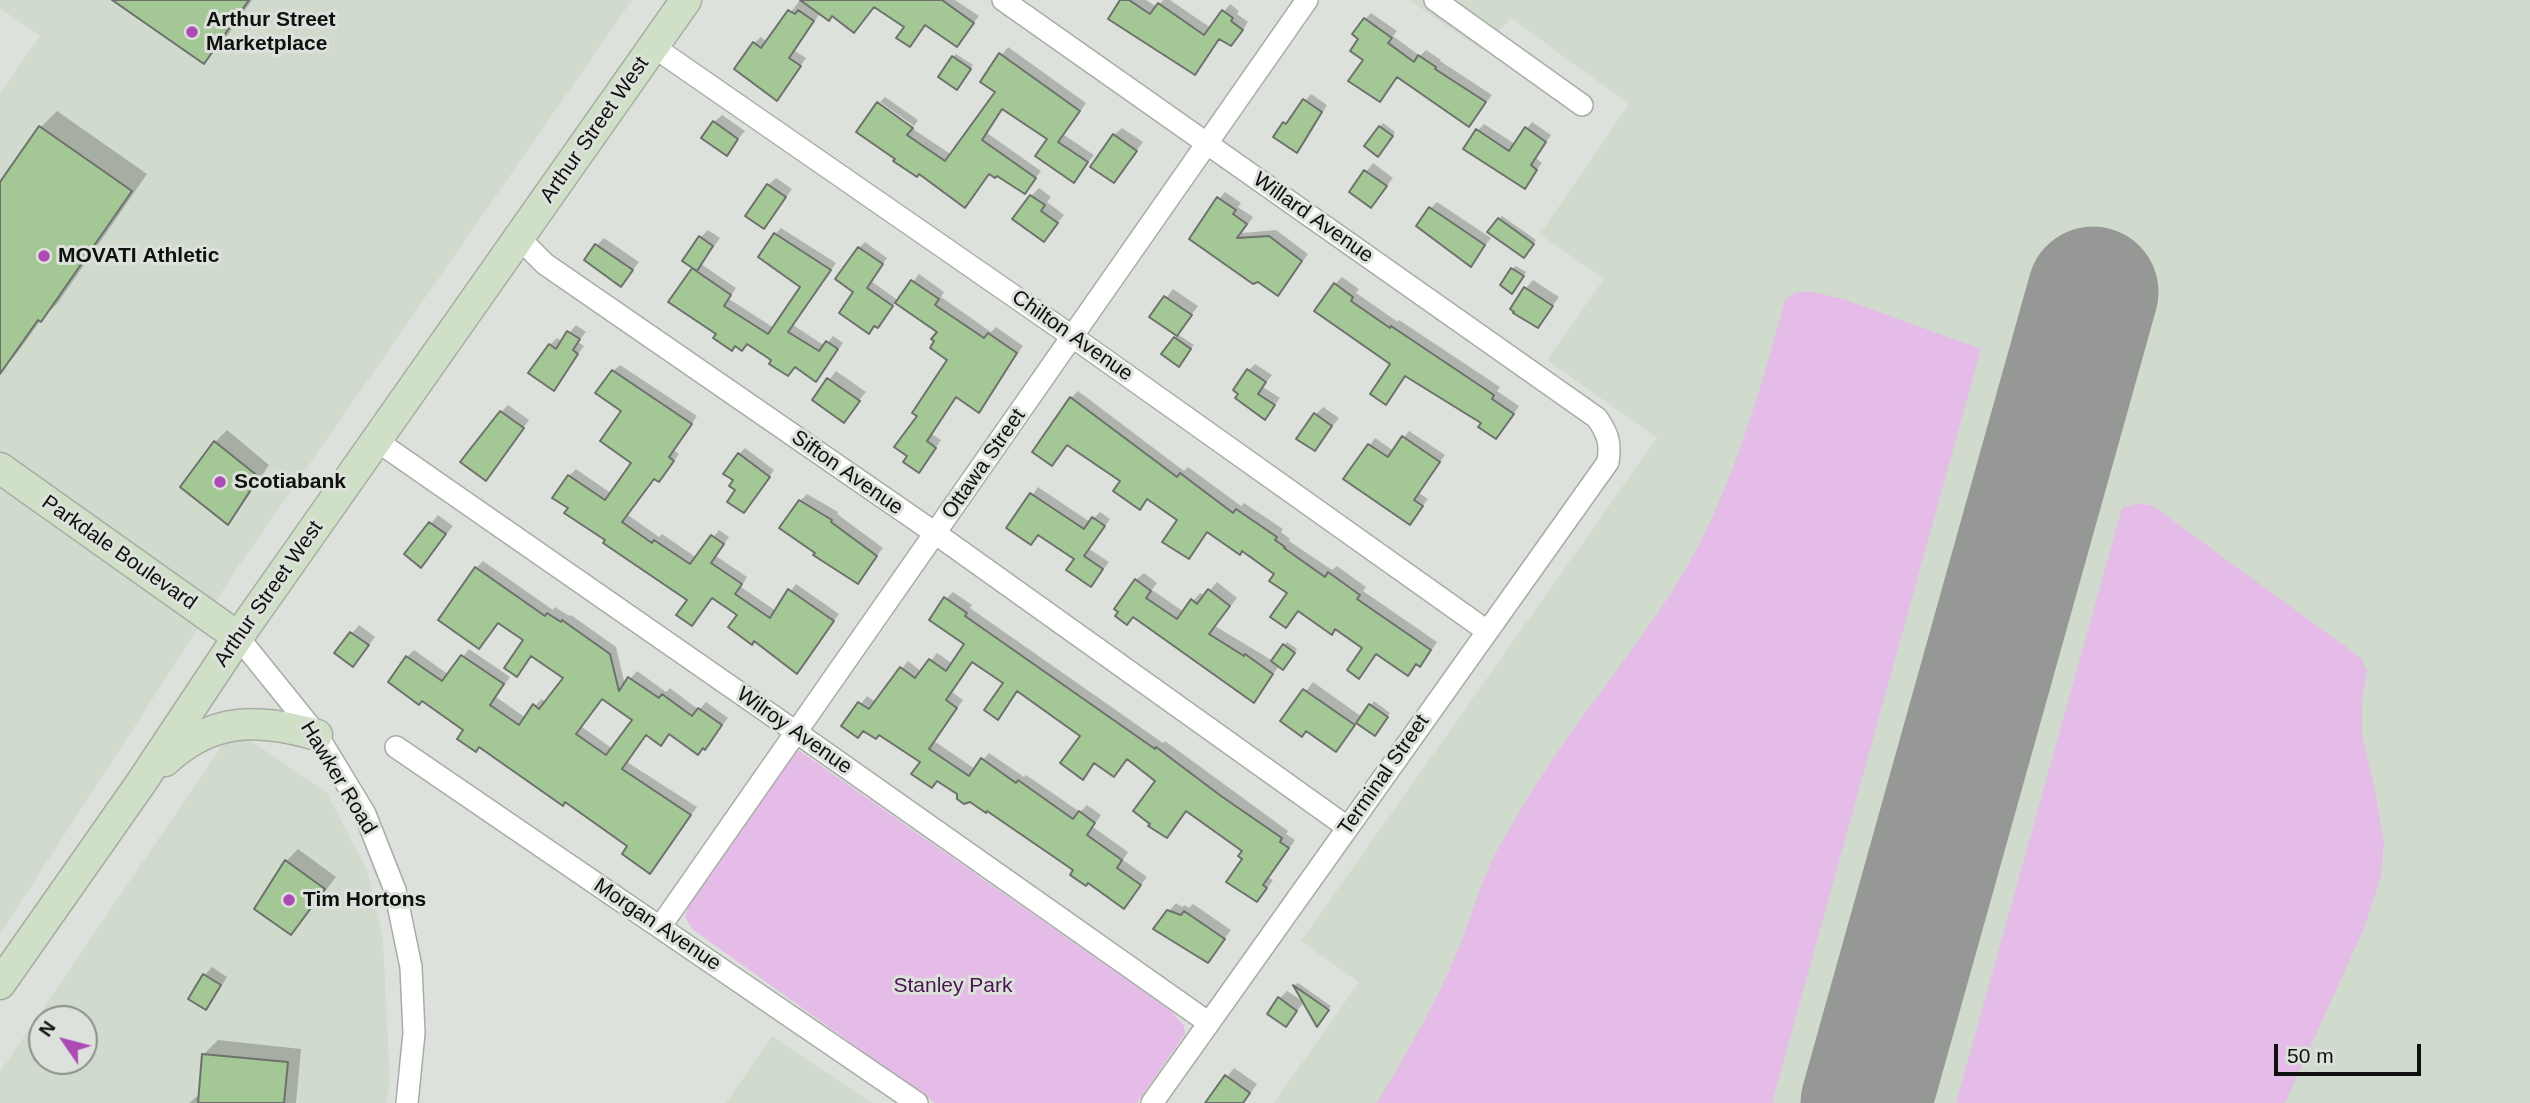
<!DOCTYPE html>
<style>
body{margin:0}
#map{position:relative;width:2530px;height:1103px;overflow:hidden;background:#dde1db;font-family:Helvetica,sans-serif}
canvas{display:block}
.north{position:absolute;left:28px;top:1005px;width:70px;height:70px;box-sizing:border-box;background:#dde1db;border:2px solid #8b8e89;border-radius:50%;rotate:305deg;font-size:19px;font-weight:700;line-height:28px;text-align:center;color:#0f110f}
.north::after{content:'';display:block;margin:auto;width:24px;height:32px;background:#ab4cb4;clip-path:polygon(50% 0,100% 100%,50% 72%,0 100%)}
.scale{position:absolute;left:2274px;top:1044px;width:147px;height:32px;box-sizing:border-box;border:4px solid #0f110f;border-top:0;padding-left:9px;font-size:21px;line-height:24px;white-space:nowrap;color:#0f110f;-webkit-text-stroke:5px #dde1db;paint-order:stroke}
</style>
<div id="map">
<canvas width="2530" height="1103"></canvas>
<div class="north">N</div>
<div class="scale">50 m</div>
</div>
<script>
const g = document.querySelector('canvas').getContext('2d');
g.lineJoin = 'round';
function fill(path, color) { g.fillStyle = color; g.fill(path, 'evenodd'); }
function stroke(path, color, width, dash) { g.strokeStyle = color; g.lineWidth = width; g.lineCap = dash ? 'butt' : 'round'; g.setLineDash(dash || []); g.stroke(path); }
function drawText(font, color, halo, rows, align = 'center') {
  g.font = font + ' Helvetica,sans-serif'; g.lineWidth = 6; g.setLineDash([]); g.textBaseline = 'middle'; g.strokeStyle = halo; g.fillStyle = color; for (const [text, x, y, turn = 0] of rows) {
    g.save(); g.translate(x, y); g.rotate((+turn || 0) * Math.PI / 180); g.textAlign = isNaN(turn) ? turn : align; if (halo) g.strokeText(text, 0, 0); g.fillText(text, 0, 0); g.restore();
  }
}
fill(new Path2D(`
 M 0,0 L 632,0 L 238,567 L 0,934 L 0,93 L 40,36 L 0,8 Z
 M 1409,0 L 2530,0 L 2530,1103 L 1274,1103 L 1359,982 L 1301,941 L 1657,438 L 1547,360 L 1604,279 L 1540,234 L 1629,104 L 1511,18 L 1482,50 Z
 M 244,736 L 326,792 L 367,870 L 383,938 L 390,1085 L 386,1103 L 0,1103 L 0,1072 L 225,741 ZM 42,1019 L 84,1019 L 84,1061 L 42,1061 Z
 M 772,1036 L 872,1103 L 726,1103 Z`), '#d0dacd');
fill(new Path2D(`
 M 1797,292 L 1814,292 L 1846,300 L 1981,349 L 1772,1103 L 1377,1103 C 1407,1053 1436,1003 1459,948 C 1471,917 1480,884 1495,854 C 1502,840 1511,827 1519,813 C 1563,736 1621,669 1670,595 C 1728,505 1757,402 1785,300 Z
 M 2138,503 L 2153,506 L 2361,658 L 2367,670 L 2362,699 L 2362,735 L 2375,790 L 2384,842 L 2381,875 L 2365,926 L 2285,1103 L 1956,1103 L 2122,508 Z
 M 797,749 L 1171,1011 L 1184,1026 L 1185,1034 L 1137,1103 L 935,1103 L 692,929 L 685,917 L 691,896 Z`), '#e5bce8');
fill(new Path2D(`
 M 115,0 L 252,0 L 220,46 L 204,62 Z
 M 800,0 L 955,0 L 979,16 L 957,45 L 926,24 L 910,45 L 906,27 L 875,5 L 833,14 L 820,13 L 795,51 L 806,58 L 777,98 L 754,43 L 761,37 L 767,42 L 783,17 L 791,12 Z
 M 1122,0 L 1146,0 L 1157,7 L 1163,0 L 1170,0 L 1211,28 L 1230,4 L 1239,11 L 1237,14 L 1248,22 L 1238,37 L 1221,37 L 1195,72 Z
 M 1371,13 L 1397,31 L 1393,36 L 1420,56 L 1426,50 L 1441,60 L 1440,61 L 1492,95 L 1469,125 L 1398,76 L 1386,93 L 1365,59 L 1361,38 L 1365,19 Z
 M 1008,47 L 1086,103 L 1064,135 L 1094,155 L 1074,180 L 1049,139 L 1004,108 L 987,133 L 1041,171 L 1024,192 L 997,174 L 990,173 L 965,206 L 897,158 L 877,105 L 952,155 L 997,92 L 982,81 Z
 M 956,54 L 973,65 L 960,84 L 953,57 Z
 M 1311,94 L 1327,105 L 1304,144 L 1297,151 L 1276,136 Z
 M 885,97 L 918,120 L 914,126 L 880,102 Z
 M 57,111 L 147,174 L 57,304 L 43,317 L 17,353 L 1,370 L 0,185 L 41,127 Z
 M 722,115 L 745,131 L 726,153 L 714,122 Z
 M 1532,122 L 1551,135 L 1536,158 L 1542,163 L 1524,186 L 1478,130 L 1484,124 L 1515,144 Z
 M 1383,123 L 1395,132 L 1382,151 L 1380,127 Z
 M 1122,128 L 1143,142 L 1114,181 L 1114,135 Z
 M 1373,163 L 1393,178 L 1371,206 L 1351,191 Z
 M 776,178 L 792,189 L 764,227 L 768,185 Z
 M 1039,188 L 1051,197 L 1047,202 L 1064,215 L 1044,240 L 1031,196 Z
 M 1225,192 L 1241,203 L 1238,207 L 1253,217 L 1242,233 L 1276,230 L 1308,254 L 1278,294 L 1258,280 L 1253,282 L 1219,199 Z
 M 1437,202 L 1491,238 L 1470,265 L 1430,209 Z
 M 1502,216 L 1536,240 L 1527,252 L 1499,219 Z
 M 781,228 L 836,263 L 793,325 L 825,346 L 833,336 L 843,343 L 821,374 L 796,366 L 788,374 L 773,360 L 748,343 L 742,349 L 718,333 L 693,269 L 701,237 L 708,230 L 720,238 L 701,264 L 736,288 L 729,299 L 774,328 L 803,286 L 775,234 Z
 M 604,238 L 639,262 L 621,285 L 597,245 Z
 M 865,242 L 887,258 L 871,281 L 899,301 L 919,274 L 944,292 L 941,297 L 991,332 L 996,327 L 1023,346 L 978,411 L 957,396 L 932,434 L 941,440 L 925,464 L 919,415 L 950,359 L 939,331 L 896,302 L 878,326 L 856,292 L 859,248 Z
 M 1516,266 L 1526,272 L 1515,288 L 1512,269 Z
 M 1342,277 L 1359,289 L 1356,293 L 1398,322 L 1399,320 L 1500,387 L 1497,391 L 1519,406 L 1503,430 L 1496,437 L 1483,422 L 1406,375 L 1386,402 L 1392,364 L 1335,284 Z
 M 1533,280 L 1559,297 L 1538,326 L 1526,288 Z
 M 1173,289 L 1198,306 L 1177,334 L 1194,345 L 1182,361 L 1175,338 L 1178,335 L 1152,317 Z
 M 576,325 L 586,332 L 578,342 L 584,346 L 553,389 L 550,345 L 557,338 L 562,342 Z
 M 1255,364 L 1272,375 L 1263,387 L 1280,398 L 1265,417 L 1249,370 Z
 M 620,365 L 697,416 L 674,450 L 679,454 L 665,474 L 655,477 L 628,515 L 659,537 L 662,534 L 697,558 L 719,530 L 729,537 L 716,556 L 747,577 L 741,587 L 776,611 L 796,584 L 839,614 L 797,672 L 739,614 L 713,596 L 692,624 L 690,599 L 607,540 L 570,508 L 569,476 L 576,469 L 612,494 L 634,463 L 613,371 Z
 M 836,371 L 866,392 L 844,420 L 814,399 Z
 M 1078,391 L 1184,471 L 1188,467 L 1241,506 L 1244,503 L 1283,529 L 1281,532 L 1290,539 L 1289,541 L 1332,570 L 1337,566 L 1366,587 L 1363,591 L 1437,642 L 1427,657 L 1420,664 L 1417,663 L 1408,673 L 1378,652 L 1359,677 L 1364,647 L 1336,628 L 1299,610 L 1286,626 L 1289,593 L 1277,573 L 1243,550 L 1208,531 L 1188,557 L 1179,519 L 1148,498 L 1140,508 L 1122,481 L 1068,444 L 1052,464 L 1071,398 Z
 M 508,405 L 529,420 L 486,478 L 501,412 Z
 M 1323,407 L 1339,418 L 1315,449 L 1315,415 Z
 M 227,430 L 269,465 L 239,510 L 227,522 L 215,442 Z
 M 1409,431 L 1445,455 L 1419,493 L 1428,499 L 1409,523 L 1346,478 L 1375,438 L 1394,451 Z
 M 745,448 L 774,470 L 749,505 L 737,490 L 736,480 L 739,454 Z
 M 1038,487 L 1090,522 L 1100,512 L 1110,519 L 1089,549 L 1109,562 L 1091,585 L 1077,558 L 1040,533 L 1031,543 L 1008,528 Z
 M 807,494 L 838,512 L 837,514 L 883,548 L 858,581 L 800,501 Z
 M 438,515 L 453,526 L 421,565 L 406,554 Z
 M 483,561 L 553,610 L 555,607 L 569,616 L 571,615 L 616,647 L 625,685 L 637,671 L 666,692 L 670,688 L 699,710 L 706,702 L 728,718 L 705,748 L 670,733 L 661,743 L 647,734 L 627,762 L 697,807 L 656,864 L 465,730 L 407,657 L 414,650 L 449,675 L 469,649 L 510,677 L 496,697 L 526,718 L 541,699 L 546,702 L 565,677 L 533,655 L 517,675 L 525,640 L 499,621 L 479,647 L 476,568 ZM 603,697 L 634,720 L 613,749 L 582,727 Z
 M 1144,573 L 1157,583 L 1152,590 L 1184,612 L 1200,593 L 1205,596 L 1217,582 L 1237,598 L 1215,626 L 1273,661 L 1287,642 L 1297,649 L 1287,664 L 1280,665 L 1253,700 L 1134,616 L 1136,580 Z
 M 953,592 L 972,605 L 970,608 L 1163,743 L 1165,741 L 1288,831 L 1286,834 L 1295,840 L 1269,878 L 1273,880 L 1264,893 L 1245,858 L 1245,850 L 1187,810 L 1167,836 L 1158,781 L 1128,758 L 1114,775 L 1095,762 L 1082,778 L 1082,736 L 1019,690 L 998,717 L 1005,682 L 974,660 L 952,692 L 963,700 L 934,741 L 975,769 L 989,753 L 1024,777 L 1026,775 L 1080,812 L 1087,805 L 1101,815 L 1093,827 L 1128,852 L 1123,860 L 1147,877 L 1124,907 L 1075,870 L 988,809 L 938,780 L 932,786 L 922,761 L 879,733 L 844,726 L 867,696 L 876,702 L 908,661 L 922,672 L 937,653 L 953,664 L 967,644 L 946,599 Z
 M 359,625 L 375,637 L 360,657 L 336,653 Z
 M 1313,682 L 1362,717 L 1374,701 L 1390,713 L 1378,730 L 1357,722 L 1343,742 L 1283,721 Z
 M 298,849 L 336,877 L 302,921 L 290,933 L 286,861 Z
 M 1176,903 L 1182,907 L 1185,905 L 1189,908 L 1193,904 L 1231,930 L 1208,961 L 1169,911 Z
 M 212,967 L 227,977 L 213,1000 L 205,1008 L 205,975 Z
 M 1298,983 L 1331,1006 L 1317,1024 L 1295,985 Z
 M 1287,991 L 1304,1002 L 1286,1025 L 1280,998 Z
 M 218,1040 L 301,1049 L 296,1103 L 189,1103 L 200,1094 L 204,1054 Z
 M 1234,1068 L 1257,1084 L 1249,1095 L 1241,1103 L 1207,1103 Z`), '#0003');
stroke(new Path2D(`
 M 1866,1103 L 2093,292`), '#959894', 131);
const building = new Path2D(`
 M 112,0 L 249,0 L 204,64 Z
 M 800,0 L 942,0 L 974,23 L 957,47 L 925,25 L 910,47 L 896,38 L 904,27 L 874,7 L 854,33 L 832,16 L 829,21 Z
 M 1120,0 L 1129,0 L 1150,14 L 1158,3 L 1204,35 L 1222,10 L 1233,18 L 1231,21 L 1243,30 L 1231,46 L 1219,39 L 1195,75 L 1108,19 Z
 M 788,10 L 795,14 L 798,10 L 814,21 L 789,58 L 801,66 L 777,101 L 734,69 L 753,42 L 761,48 Z
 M 1364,18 L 1392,38 L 1388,43 L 1414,62 L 1418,55 L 1436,67 L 1435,69 L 1486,102 L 1469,127 L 1397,77 L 1380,102 L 1348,81 L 1363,60 L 1350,51 L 1358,39 L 1352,34 Z
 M 999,53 L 1080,111 L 1058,142 L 1088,162 L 1074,183 L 1035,156 L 1047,139 L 1002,109 L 982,140 L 1036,178 L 1025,194 L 997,176 L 995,178 L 989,174 L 965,208 L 919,174 L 917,177 L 893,161 L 895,159 L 856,132 L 877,102 L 913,128 L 907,135 L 945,161 L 995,92 L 980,82 Z
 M 952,56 L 971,69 L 957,90 L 938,77 Z
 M 1303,99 L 1322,112 L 1297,153 L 1273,137 L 1283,122 L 1286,124 Z
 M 713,121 L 738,139 L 727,156 L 701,138 Z
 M 39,126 L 132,191 L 41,322 L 38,320 L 0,374 L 0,182 Z
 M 1379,126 L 1393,136 L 1378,157 L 1364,146 Z
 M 1525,127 L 1546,142 L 1531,165 L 1537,170 L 1525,189 L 1463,149 L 1476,129 L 1509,151 Z
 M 1113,134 L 1137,151 L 1114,183 L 1090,167 Z
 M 1364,170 L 1387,186 L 1371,208 L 1349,192 Z
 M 767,184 L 786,197 L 764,229 L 745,216 Z
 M 1030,195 L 1045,205 L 1041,211 L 1058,223 L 1044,242 L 1012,219 Z
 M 1217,197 L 1236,210 L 1233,214 L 1247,224 L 1237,238 L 1269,236 L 1302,261 L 1278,296 L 1258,282 L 1253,284 L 1189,239 Z
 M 1429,207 L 1485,245 L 1471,267 L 1416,226 Z
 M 1498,218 L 1534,244 L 1524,258 L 1487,232 Z
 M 774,233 L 831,270 L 788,332 L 819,351 L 826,341 L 838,349 L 816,382 L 795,367 L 788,376 L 769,364 L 771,360 L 747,344 L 742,351 L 735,346 L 732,351 L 713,338 L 716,334 L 668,302 L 692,268 L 731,295 L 724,306 L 768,334 L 800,287 L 758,257 Z
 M 699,236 L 713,246 L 697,271 L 682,261 Z
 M 595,244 L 633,270 L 621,287 L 584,260 Z
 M 858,247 L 883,264 L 867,288 L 893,306 L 878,328 L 874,326 L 869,334 L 839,313 L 853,292 L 835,279 Z
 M 1511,268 L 1524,276 L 1512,294 L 1500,285 Z
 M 911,280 L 939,299 L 935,305 L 984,338 L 988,333 L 1017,353 L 979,413 L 956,397 L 927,441 L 936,448 L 919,473 L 903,462 L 907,456 L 894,447 L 917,416 L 912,413 L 947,360 L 930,348 L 934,341 L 931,339 L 937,332 L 895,303 Z
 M 1334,283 L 1353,297 L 1351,301 L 1390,328 L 1391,326 L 1494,395 L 1492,399 L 1514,414 L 1496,439 L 1478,427 L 1481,423 L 1405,376 L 1386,405 L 1370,394 L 1390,364 L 1314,311 Z
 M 1524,287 L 1553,306 L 1538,328 L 1513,313 L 1514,312 L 1510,309 Z
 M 1164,296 L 1192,315 L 1177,336 L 1149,317 Z
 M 567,331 L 580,339 L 573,350 L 578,354 L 554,391 L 528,373 L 549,344 L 556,349 Z
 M 1174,337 L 1191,349 L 1179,367 L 1161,354 Z
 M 1247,369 L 1266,382 L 1258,394 L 1275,405 L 1265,420 L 1235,398 L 1238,394 L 1233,390 Z
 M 612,370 L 692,424 L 669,457 L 674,461 L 659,482 L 654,479 L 622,522 L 652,543 L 654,540 L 690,564 L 711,535 L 724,544 L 711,563 L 742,584 L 735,594 L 770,618 L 788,589 L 834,621 L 797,674 L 754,641 L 752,645 L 728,627 L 737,615 L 712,598 L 692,626 L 676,615 L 687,600 L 603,543 L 605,540 L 564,513 L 568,508 L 552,498 L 568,475 L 605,500 L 631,463 L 600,441 L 621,411 L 595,393 Z
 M 827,378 L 860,401 L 844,423 L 812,400 Z
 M 1070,397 L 1177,477 L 1180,473 L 1233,513 L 1236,509 L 1277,537 L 1275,540 L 1285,547 L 1284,548 L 1325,577 L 1328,572 L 1360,595 L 1357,599 L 1431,650 L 1420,667 L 1416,664 L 1408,676 L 1376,654 L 1359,679 L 1347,670 L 1362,648 L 1335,629 L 1332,635 L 1298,611 L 1286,628 L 1270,617 L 1287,593 L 1269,581 L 1274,574 L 1242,551 L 1240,555 L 1207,532 L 1189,559 L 1162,542 L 1177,520 L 1147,499 L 1140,510 L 1113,491 L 1120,481 L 1067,445 L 1052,466 L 1032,452 Z
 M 500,411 L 524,428 L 486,481 L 460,462 Z
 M 1314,413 L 1332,426 L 1315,451 L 1296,439 Z
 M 1402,436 L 1440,462 L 1414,500 L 1423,506 L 1410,525 L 1343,479 L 1368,444 L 1388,457 Z
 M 214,441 L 259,477 L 228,525 L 180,487 Z
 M 738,453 L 770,477 L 744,513 L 727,502 L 735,490 L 729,486 L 733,480 L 723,474 Z
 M 1030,493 L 1084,529 L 1092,517 L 1105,526 L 1084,556 L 1103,569 L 1091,587 L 1066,570 L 1074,559 L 1038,535 L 1031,545 L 1006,528 Z
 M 799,500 L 832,520 L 831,522 L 877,556 L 858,584 L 813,555 L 815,553 L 779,528 Z
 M 429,522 L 446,534 L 421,568 L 404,554 Z
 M 475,567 L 545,616 L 547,613 L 561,622 L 562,620 L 610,654 L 619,691 L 628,677 L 659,698 L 662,694 L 692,716 L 698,708 L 722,725 L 705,750 L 703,748 L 698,755 L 669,734 L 661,746 L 646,735 L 622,769 L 691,815 L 650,874 L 622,854 L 627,846 L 565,802 L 563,806 L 479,747 L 476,752 L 457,739 L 463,730 L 422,701 L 419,705 L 388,682 L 406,656 L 442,681 L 461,655 L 504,684 L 490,705 L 519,725 L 533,704 L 539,709 L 563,678 L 531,656 L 517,677 L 504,668 L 523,640 L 498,623 L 479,649 L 438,620 ZM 602,699 L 632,720 L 606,755 L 576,734 Z
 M 1135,579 L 1151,591 L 1146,598 L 1177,619 L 1191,599 L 1197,604 L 1208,589 L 1230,606 L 1209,634 L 1244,656 L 1245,654 L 1273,674 L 1254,703 L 1133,617 L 1127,625 L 1115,616 L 1118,612 L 1114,609 Z
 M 944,597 L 967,613 L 965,616 L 1155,749 L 1156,747 L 1221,796 L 1282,838 L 1280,842 L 1289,848 L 1263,885 L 1267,888 L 1257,902 L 1226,882 L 1242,859 L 1238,856 L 1242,851 L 1186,811 L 1167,838 L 1148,826 L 1150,824 L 1133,811 L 1155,781 L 1127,759 L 1114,777 L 1094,763 L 1083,780 L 1060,763 L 1080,736 L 1017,691 L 998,720 L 984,710 L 1003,683 L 972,662 L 946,700 L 957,708 L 929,749 L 969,776 L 981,758 L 1016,783 L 1018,780 L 1073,819 L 1079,811 L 1095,823 L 1087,835 L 1122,860 L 1117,868 L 1141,885 L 1124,909 L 1088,883 L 1086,886 L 1070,875 L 1073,870 L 987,811 L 986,813 L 970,802 L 964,804 L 957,799 L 957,794 L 937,781 L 932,788 L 911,774 L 920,762 L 879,735 L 876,739 L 863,731 L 858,738 L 841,726 L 858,702 L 869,709 L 900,667 L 915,678 L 929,659 L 946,671 L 964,644 L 929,620 Z
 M 350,632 L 369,645 L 353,667 L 334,653 Z
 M 1283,644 L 1295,653 L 1283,670 L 1271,661 Z
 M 1303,689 L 1355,725 L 1336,752 L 1306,731 L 1302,737 L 1280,721 Z
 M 1369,704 L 1388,717 L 1375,736 L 1356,723 Z
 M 285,860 L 325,889 L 291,935 L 254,909 Z
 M 1167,910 L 1181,915 L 1184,911 L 1225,939 L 1208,963 L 1153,929 Z
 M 203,974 L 221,985 L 206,1010 L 188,999 Z
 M 1293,985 L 1329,1010 L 1317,1027 Z
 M 1278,997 L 1297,1011 L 1286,1027 L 1267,1014 Z
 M 202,1054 L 288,1062 L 284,1103 L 198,1103 Z
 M 1225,1075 L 1250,1093 L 1243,1103 L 1205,1103 Z`);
fill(building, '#a4c796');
stroke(building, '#6d716c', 2);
const street = new Path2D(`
 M 1003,0 L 1597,418 C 1608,434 1611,443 1608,462 L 1152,1103
 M 1435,0 L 1582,105
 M 654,47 L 1073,337 L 1487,631
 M 520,239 L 545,264 L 935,533 L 1347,827
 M 377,441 L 796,732 L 1209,1023
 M 238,637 L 317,735 L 365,814 L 395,890 L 411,967 L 414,1033 L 407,1103
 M 396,747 L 917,1103
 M 660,927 L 1307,0`);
const secondary = new Path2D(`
 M 0,468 L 238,637
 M 165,761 C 212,717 259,718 317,735
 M 0,984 L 141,783 L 238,637 L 686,0`);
stroke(street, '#a8aca6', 24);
stroke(secondary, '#a8aca6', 33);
stroke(street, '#fff', 21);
stroke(secondary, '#cfe0c7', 30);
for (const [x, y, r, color] of [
 [192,32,7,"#ab4cb4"],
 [44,256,7,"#ab4cb4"],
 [220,482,7,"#ab4cb4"],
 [289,900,7,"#ab4cb4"]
]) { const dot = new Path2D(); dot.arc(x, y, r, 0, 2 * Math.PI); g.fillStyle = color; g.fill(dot); stroke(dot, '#dde1db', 2.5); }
drawText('bold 21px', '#0f110f', '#dde1db', [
 ["Arthur Street",206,20],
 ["Marketplace",206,44],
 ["MOVATI Athletic",58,256],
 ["Scotiabank",234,482],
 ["Tim Hortons",303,900]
], 'left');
drawText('21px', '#0f110f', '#dde1db', [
 ["Arthur Street West",595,130,-55],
 ["Willard Avenue",1313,218,35],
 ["Chilton Avenue",1072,336,35],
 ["Ottawa Street",984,464,-55],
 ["Sifton Avenue",847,473,35],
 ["Parkdale Boulevard",119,553,35],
 ["Arthur Street West",269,594,-55],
 ["Wilroy Avenue",794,731,35],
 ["Terminal Street",1384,775,-55],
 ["Hawker Road",338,778,59],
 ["Morgan Avenue",657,925,34]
]);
drawText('21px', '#48164d', '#dde1db', [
 ["Stanley Park",953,986]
]);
</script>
